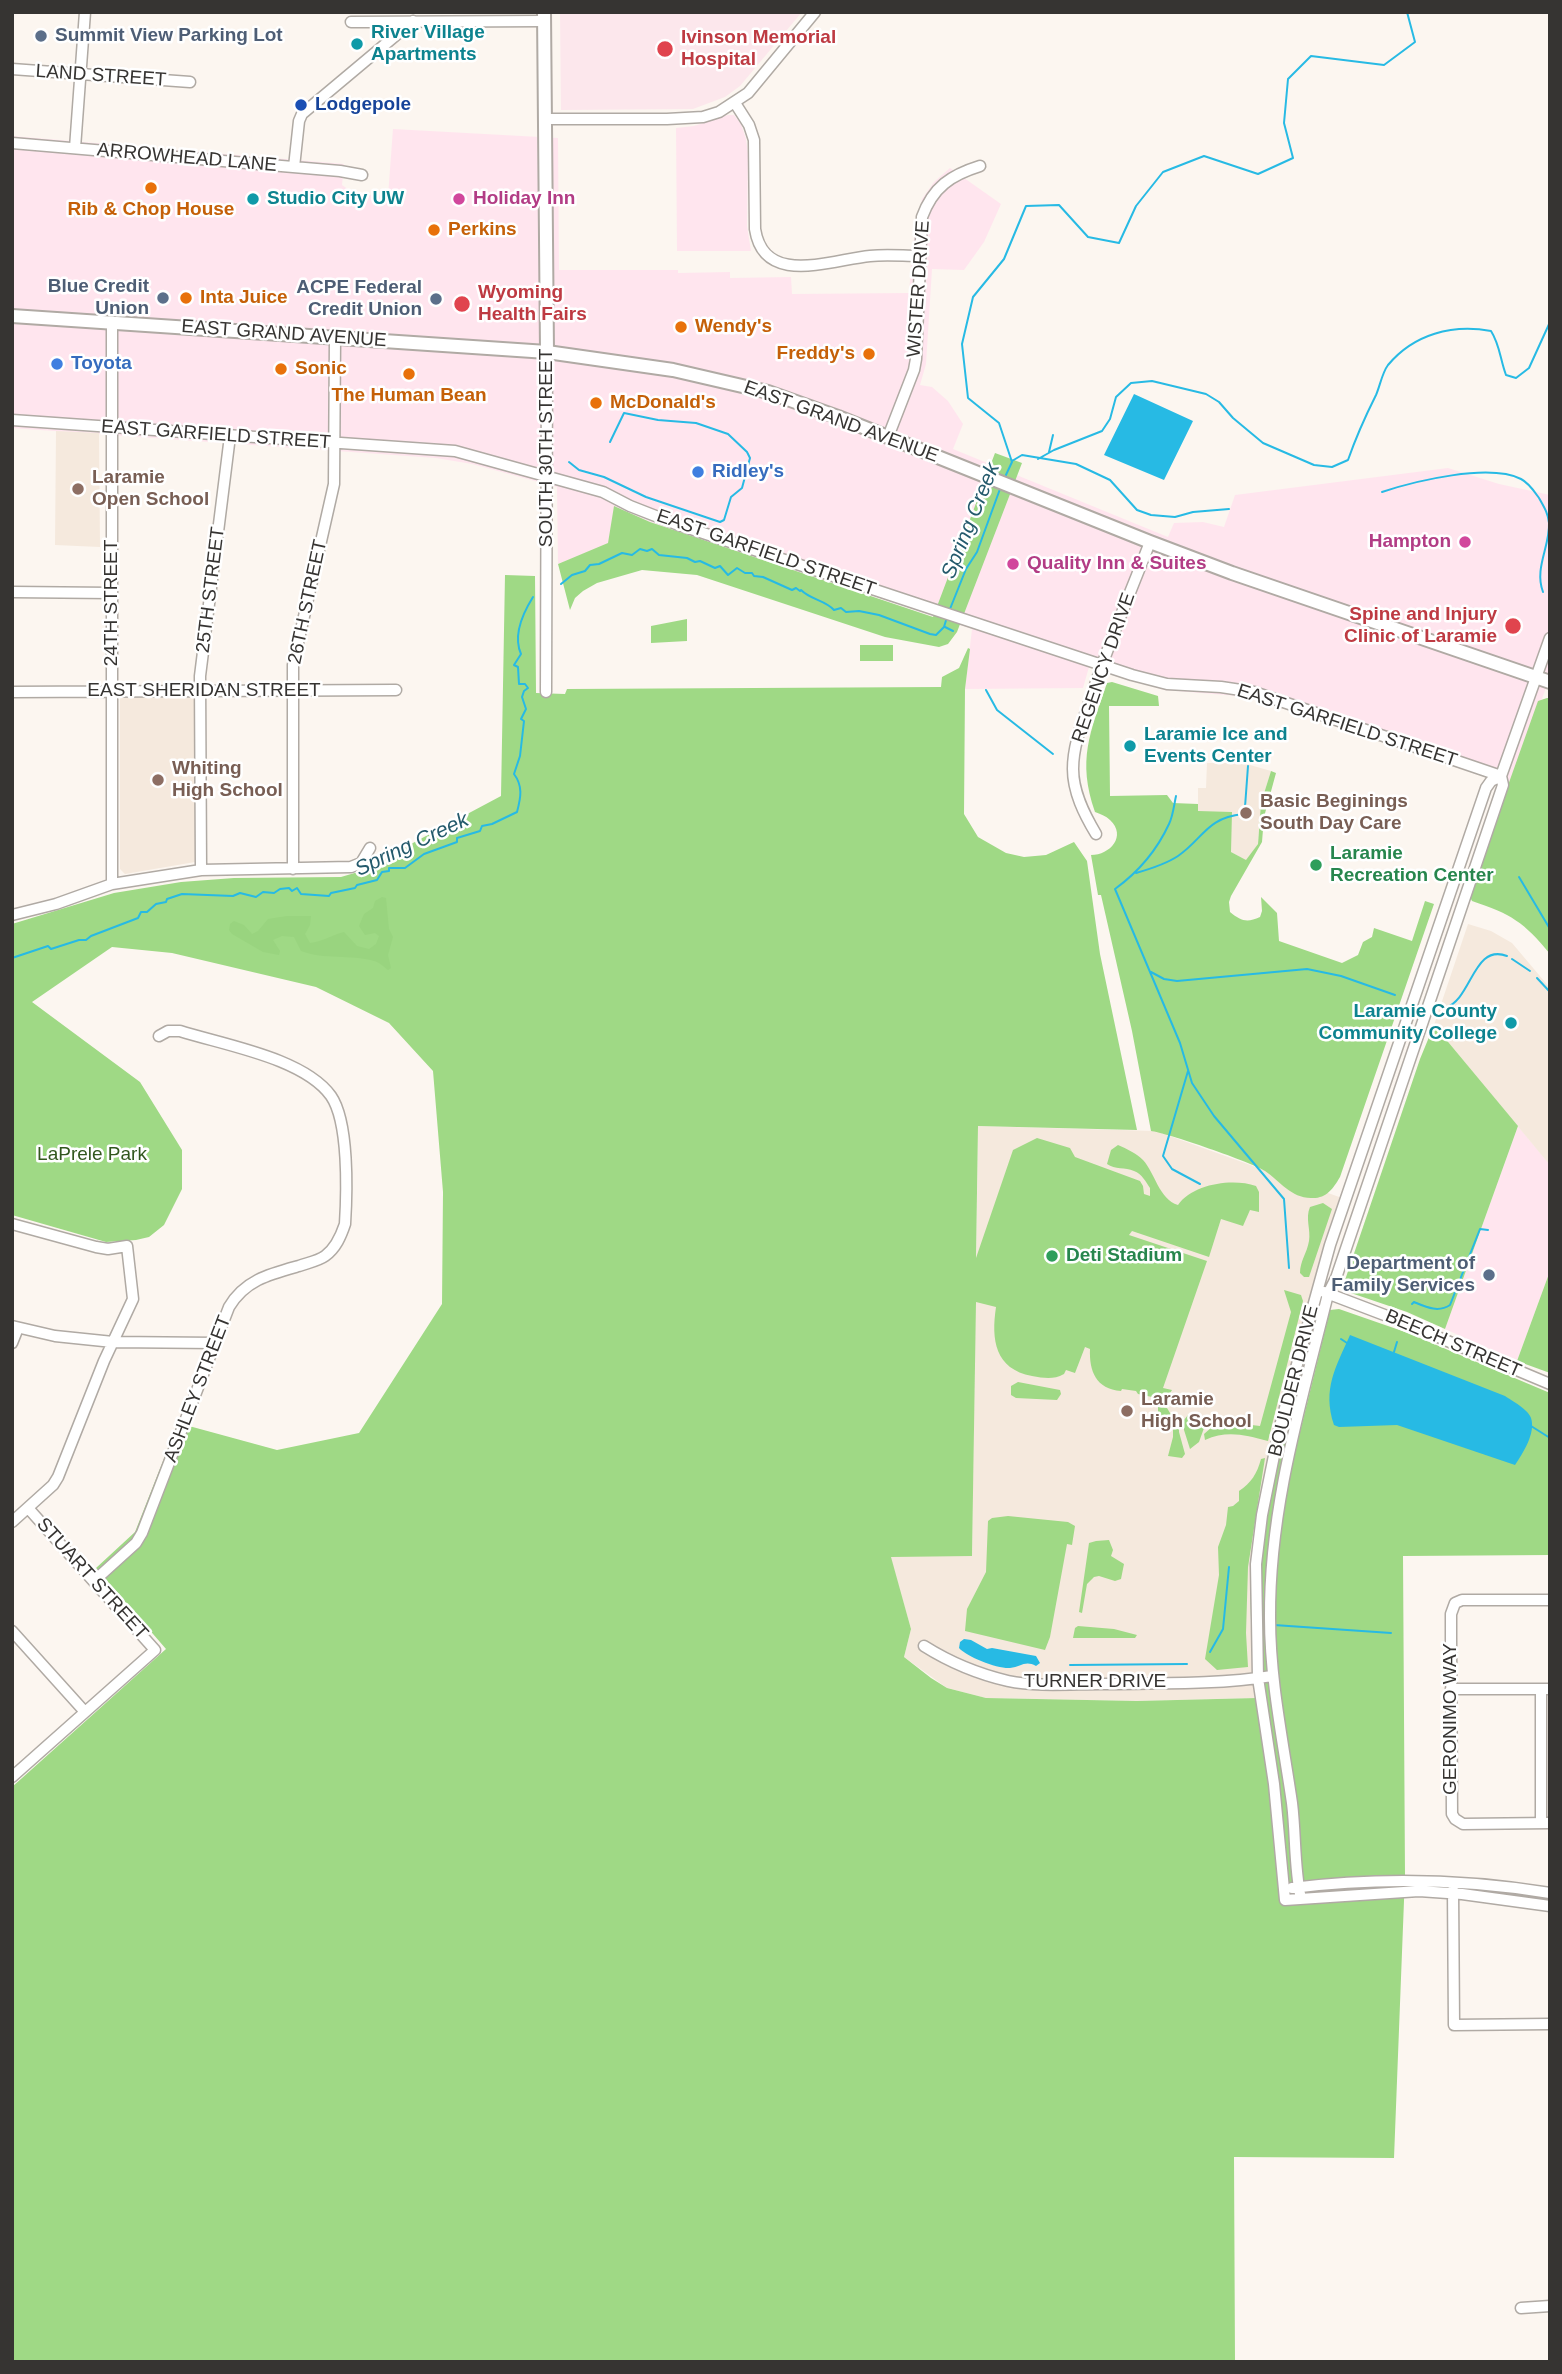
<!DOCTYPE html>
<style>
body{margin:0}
#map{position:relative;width:1562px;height:2374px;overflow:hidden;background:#fcf6f0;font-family:Arial,sans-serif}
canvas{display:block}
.frame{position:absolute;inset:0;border:14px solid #363432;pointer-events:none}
</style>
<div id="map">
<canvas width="1562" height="2374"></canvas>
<div class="frame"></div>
</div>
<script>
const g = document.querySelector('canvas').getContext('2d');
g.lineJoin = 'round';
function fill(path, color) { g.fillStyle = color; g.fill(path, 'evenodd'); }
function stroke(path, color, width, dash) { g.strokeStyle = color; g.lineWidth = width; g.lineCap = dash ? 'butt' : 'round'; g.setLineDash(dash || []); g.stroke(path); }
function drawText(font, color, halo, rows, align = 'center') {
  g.font = font + ' Arial,sans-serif'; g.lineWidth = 5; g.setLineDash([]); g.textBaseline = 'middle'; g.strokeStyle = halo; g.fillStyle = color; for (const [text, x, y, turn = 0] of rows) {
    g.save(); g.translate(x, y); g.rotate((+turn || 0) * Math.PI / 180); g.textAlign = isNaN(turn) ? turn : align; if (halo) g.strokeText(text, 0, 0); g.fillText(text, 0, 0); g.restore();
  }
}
fill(new Path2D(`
 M 728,115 L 734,115 L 741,124 L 746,139 L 748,154 L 747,226 L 751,251 L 677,251 L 676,128 L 694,126 Z
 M 393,129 L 558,138 L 559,270 L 678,270 L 678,273 L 730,272 L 730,278 L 791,277 L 792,294 L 909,293 L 913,244 L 922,199 L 934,182 L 950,168 L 1001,204 L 984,242 L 964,270 L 932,269 L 926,364 L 920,385 L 932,387 L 948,401 L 963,424 L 953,449 L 1168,537 L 1174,523 L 1203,522 L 1224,527 L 1235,495 L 1448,468 L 1499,484 L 1550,495 L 1550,677 L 1510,785 L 1250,697 L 1164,690 L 1089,667 L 1083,688 L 965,689 L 972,629 L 650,522 L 615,507 L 608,544 L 558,564 L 557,487 L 472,464 L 436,458 L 12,428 L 12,136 L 344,164 L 342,185 L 355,194 L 388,196 Z
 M 1518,1126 L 1550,1165 L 1550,1271 L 1517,1361 L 1445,1329 Z`), '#ffe5ee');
fill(new Path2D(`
 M 56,431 L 99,433 L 100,547 L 55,545 Z
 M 120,698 L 196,698 L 195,862 L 125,874 L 120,869 Z
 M 1207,763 L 1243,763 L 1271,771 L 1261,803 L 1258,844 L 1247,861 L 1231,852 L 1198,811 L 1198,788 L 1206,788 Z
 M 1468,924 L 1491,931 L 1512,943 L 1550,988 L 1549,1164 L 1434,1025 Z
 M 978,1126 L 1156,1131 L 1342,1198 L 1311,1295 L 1272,1441 L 1251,1571 L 1250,1620 L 1257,1698 L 1137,1701 L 986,1698 L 947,1688 L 904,1657 L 911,1629 L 890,1556 L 972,1555 Z`), '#f5e9dd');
fill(new Path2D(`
 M 560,12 L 802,12 L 740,86 L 725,97 L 693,109 L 561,110 Z`), '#fce7ec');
fill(new Path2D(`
 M 995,453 L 1022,463 L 957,632 L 948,644 L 939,647 L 885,637 L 697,575 L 642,570 L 597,583 L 583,591 L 575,598 L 570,610 L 558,564 L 608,543 L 614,506 L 650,522 L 933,617 Z
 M 505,575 L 535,576 L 536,693 L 565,694 L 567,689 L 941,687 L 942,677 L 959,668 L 968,648 L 970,649 L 965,689 L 964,814 L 978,837 L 1006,853 L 1024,857 L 1046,855 L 1074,842 L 1087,861 L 1100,954 L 1137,1130 L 978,1126 L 976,1258 L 1013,1150 L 1037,1138 L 1070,1148 L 1075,1157 L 1140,1181 L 1143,1186 L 1144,1194 L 1150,1196 L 1150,1188 C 1146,1182 1142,1174 1134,1171 C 1125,1167 1115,1170 1107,1164 L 1111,1150 L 1118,1145 C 1127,1149 1136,1153 1143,1160 C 1155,1173 1159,1199 1178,1205 C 1193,1184 1232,1178 1256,1186 L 1259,1192 L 1259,1212 L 1250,1210 L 1243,1226 L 1221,1219 L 1209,1257 L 1132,1231 L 1129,1235 L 1207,1261 L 1163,1388 L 1172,1390 L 1166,1400 L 1138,1394 L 1136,1391 L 1122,1389 L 1121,1391 C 1096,1389 1089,1371 1090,1349 L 1085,1347 L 1075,1373 L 1066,1370 L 1064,1374 C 1053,1380 1044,1378 1032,1376 C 995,1369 991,1340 996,1307 L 976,1302 L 972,1556 L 891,1557 L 911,1629 L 904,1657 L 931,1678 L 947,1688 L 986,1698 L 1137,1701 L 1257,1698 C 1253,1656 1249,1614 1251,1572 C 1254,1527 1265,1482 1273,1437 L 1298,1440 L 1330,1310 L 1339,1309 L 1408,1333 L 1550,1393 L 1550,1555 L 1403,1556 L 1405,1875 L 1394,2158 L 1234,2157 L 1235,2362 L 12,2362 L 12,1787 L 166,1649 L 96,1568 L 135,1532 L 178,1423 L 277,1450 L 359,1433 L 442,1304 L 443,1192 L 433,1071 L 389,1023 L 316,987 L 172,953 L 112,947 L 32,1002 L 140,1082 L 182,1150 L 182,1189 L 164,1225 L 149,1237 L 136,1240 L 106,1242 L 12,1215 L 12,924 L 114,893 L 181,882 L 234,878 L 341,877 L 368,869 L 396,852 L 501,796 Z
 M 687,619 L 687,641 L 651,643 L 651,626 Z
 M 860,645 L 893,645 L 893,661 L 860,661 Z
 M 1112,682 L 1158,696 L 1159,706 L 1109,706 L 1110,796 L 1167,795 L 1173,803 L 1198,804 L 1198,811 L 1232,812 L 1231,852 L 1246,860 L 1258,844 L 1261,803 L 1271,771 L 1276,773 L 1264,817 L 1262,842 L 1231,896 L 1229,902 L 1230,912 C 1241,921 1247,923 1260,917 L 1262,911 L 1261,897 L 1277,913 L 1279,941 L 1342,963 L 1358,955 L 1363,942 L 1372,937 L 1374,928 L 1412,941 L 1425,901 L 1434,904 L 1340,1177 C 1333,1189 1326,1199 1311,1198 C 1291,1198 1280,1181 1265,1171 C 1254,1163 1164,1132 1151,1131 L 1132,1031 L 1101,895 L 1098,895 L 1091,855 C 1110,855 1127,836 1110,820 C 1106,816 1100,814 1095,812 C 1077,760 1090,733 1107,683 Z
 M 1547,698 L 1550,698 L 1550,954 C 1524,922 1511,914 1472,901 L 1469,895 L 1538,701 Z
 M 1434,1025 L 1518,1126 L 1445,1329 L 1407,1312 L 1345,1291 L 1347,1285 L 1344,1283 L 1420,1059 Z
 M 1323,1203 L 1332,1209 L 1309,1277 L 1304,1277 L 1300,1273 C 1300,1261 1307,1253 1309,1241 C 1311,1230 1305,1218 1310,1207 Z
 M 1550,1271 L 1550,1373 L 1517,1361 Z
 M 1284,1290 L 1301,1295 L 1303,1301 L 1268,1441 C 1245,1435 1227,1430 1205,1440 L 1204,1434 L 1219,1421 L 1260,1426 L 1291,1312 Z
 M 1018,1382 L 1060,1390 L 1061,1394 L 1057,1400 L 1016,1398 L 1011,1395 L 1011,1386 Z
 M 1158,1407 L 1167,1408 L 1170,1413 L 1179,1416 L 1179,1432 L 1185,1454 L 1182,1458 L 1168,1456 L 1173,1437 L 1173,1422 L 1168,1417 L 1158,1416 Z
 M 1188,1415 L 1213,1421 L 1204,1428 L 1199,1442 L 1190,1449 L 1184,1430 L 1184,1420 Z
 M 1265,1458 L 1248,1567 L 1246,1633 L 1248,1667 L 1217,1670 L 1205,1659 L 1219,1575 L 1218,1547 L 1226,1525 L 1228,1507 L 1233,1506 L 1239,1501 L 1239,1491 C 1251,1483 1257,1474 1261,1459 Z
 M 1008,1516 L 1068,1522 L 1075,1526 L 1072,1545 L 1067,1544 L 1050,1637 L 1045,1650 L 965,1631 L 967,1609 L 986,1572 L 988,1521 L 992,1518 Z
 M 1109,1540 L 1113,1550 L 1111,1556 L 1124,1564 L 1121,1579 L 1115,1581 L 1099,1576 L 1094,1577 L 1087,1584 L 1082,1613 L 1079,1612 L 1089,1543 L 1096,1541 Z
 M 1078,1626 L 1114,1629 L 1137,1635 L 1135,1638 L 1073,1638 L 1075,1628 Z`), '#9fd985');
fill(new Path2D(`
 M 382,897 L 386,898 L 389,929 L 393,937 L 388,955 L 391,968 L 388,970 C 384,967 379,962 374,961 C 350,954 325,960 301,951 L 294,937 L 282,936 L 273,940 L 280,951 L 279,955 L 263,952 L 232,934 L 229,930 L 230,924 L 234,921 L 244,925 L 252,934 L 258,931 L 268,919 L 287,916 L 311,916 L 310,925 L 305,934 L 310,943 C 322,942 332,935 344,932 L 357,946 L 369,949 L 376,944 L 379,936 L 375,933 L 365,935 L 359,926 L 364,914 L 373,908 L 375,901 Z`), '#99d47f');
fill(new Path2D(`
 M 1134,394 L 1193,421 L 1164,480 L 1104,455 Z
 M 1350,1335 L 1505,1396 C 1512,1401 1528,1409 1531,1418 C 1536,1433 1523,1453 1515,1465 L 1397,1425 L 1339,1427 L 1334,1425 C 1322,1389 1336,1367 1350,1335 Z
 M 964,1639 L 971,1640 L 987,1649 L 992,1648 L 1036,1656 L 1040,1663 L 1036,1666 C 1025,1660 1021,1667 1010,1668 C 998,1669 967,1657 959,1648 L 960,1642 Z`), '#27bae4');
stroke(new Path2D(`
 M 1049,452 L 1053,435
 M 1038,459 L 1054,450 L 1102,431 L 1110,419 L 1116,397 L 1131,383 L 1152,381 L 1206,394 L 1219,402 L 1233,418 L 1263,443 L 1314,465 L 1332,467 L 1348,460 C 1356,437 1365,417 1376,395 C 1380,386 1382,373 1388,365 C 1414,334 1452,324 1491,331 C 1500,345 1500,359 1506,375 L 1516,378 L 1529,368 L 1550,322
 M 1012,461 L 1022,455 L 1076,464 L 1110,480 L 1137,510 L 1151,515 L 1175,517 L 1193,512 L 1229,509
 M 569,462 L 579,470 L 604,477 L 646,497 L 720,522 L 724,520 L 731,497 L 742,488 L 750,458 L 747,452 L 728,434 L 696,423 L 658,420 L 624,413 L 610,442
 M 1005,477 L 1012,462 L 999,423 L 968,398 L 962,344 L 973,297 L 1004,259 L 1026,206 L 1059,205 L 1088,237 L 1119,243 L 1136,206 L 1163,172 L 1204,156 L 1258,174 L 1293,158 L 1284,123 L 1288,79 L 1311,56 L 1384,65 L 1415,42 L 1407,12
 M 1382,492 C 1415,481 1489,463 1521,479 C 1529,483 1534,491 1539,498 C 1544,507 1548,513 1549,523 C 1550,547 1534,568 1543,592
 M 561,584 L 572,575 L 585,571 L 590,565 L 599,564 L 622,553 L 632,555 L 640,549 L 647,551 L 652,549 L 659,555 L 687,558 L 695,562 L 700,561 L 715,568 L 720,566 L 728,575 L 737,568 L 745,573 L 752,573 L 754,576 L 763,577 L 792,590 L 796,588 L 800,591 L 801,590 C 811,600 825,600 834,610 L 841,608 L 846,612 L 859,611 L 879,615 L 930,634 L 936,635 L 944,627 L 947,617
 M 950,609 L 966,569 L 977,552 L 1000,489
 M 945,627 L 953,631
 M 986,690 L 997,710 L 1053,754
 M 1176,796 C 1174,805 1173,816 1169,824 C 1157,850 1137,873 1115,889 L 1180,1043 L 1192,1083 L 1214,1116 L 1284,1199 L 1289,1268
 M 1136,873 C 1150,869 1166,864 1178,856 C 1204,838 1206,818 1243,814 L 1245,807 L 1248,766
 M 1519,877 L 1550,929
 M 12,958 L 48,946 L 51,949 L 79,940 L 86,940 L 91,936 L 138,918 L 141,912 L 147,912 L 156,904 L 166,902 L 167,899 L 182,894 L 233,896 L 240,893 L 256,897 L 263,892 L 274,893 L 280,889 L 289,888 L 292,891 L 297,888 L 301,894 L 329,896 L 331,893 L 355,888 L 357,885 L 377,880 L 382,872 L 389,871 L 389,868 L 405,868 L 424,854 L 457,842 L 457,838 L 480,831 L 482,826 L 492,824 L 517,812 C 521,797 523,786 514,774 L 520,756 L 524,721 L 521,719 L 526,709 L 522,697 L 524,691 L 528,688 L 525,684 L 519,684 L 518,667 L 514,665 L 521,654 C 513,636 523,613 533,597
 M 1512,959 L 1530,971
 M 1151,972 L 1164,979 L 1177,981 L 1307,969 L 1341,976 L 1395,995
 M 1537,978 L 1550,992
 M 1445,1008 C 1472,1000 1473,943 1507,956
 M 1188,1071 L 1163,1156 L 1172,1169 L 1200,1184
 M 1412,1304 L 1414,1302 C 1426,1307 1438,1313 1450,1305 L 1480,1229 L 1488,1230
 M 1341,1339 L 1347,1343
 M 1394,1352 L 1397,1342
 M 1531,1426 L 1550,1438
 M 1274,1625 L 1391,1633
 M 1210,1652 L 1223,1629 L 1229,1567
 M 1070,1665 L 1187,1664`), '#27bae4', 2);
const minor = new Path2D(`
 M 351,22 L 544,21
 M 12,69 L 190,82
 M 735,103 L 749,125 L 754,140 L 755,229 C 764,287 830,260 870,256 C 887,254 903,256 920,256
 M 545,119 L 667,119 L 703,117 L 719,112 L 748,93 L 815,12
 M 12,143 L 340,171 L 362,175
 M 75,148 L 85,12
 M 294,167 L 299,121 L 302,114 L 413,21
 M 112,323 L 112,884
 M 12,420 L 455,451 L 603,492 L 630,506 L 676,524 L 1132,675 L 1167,684 L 1221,687 L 1254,692 L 1501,776
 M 888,437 L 914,370 L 916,359 L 922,217 C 933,187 951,175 980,166
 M 12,592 L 112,593
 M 12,692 L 396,690
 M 546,692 L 547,352
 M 1501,776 L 1491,781 L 1486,788 L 1330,1245 L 1280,1426 L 1262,1515 L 1256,1564 L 1258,1678 L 1274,1784 L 1285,1900 L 1419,1891 L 1462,1894 L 1550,1906
 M 1096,834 C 1084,814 1073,792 1073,769 C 1073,744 1083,721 1091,697 C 1108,644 1130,594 1150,542
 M 293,869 L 293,665 L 334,484 L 335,338
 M 201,870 L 200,676 L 230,436
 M 12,915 L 56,904 L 112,884 L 201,870 L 351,867 L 361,863 L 370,848
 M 12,1224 L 96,1247 L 108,1249 L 127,1246 L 133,1299 L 104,1361 L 58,1477 L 53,1485 L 12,1522
 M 1324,1292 L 1395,1319 L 1550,1384
 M 12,1326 L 55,1336 L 113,1342 L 216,1343
 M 12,1343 L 18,1328
 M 94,1581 L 136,1543 L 142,1533 L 229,1307 C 245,1280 270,1274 299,1266 C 307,1263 318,1261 325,1256 C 336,1248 341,1236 345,1224 C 347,1192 349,1122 331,1096 C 304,1058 224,1045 180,1031 L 168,1031 L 159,1036
 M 1550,1600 L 1462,1600 L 1455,1603 L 1451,1614 L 1451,1637 L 1452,1814 L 1455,1819 L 1463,1824 L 1550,1823
 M 12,1631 L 85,1712
 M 924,1646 C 951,1663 978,1674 1008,1681 C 1036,1687 1072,1684 1100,1684 C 1157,1683 1216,1685 1272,1676
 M 1451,1689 L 1550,1689
 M 12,1777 L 155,1650 L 28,1508
 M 1541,1823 L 1541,1689
 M 1292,1888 C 1379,1877 1464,1879 1550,1893
 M 1453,1890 L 1454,2025 L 1550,2024
 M 1301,1899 C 1294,1867 1296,1835 1292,1803 C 1283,1741 1270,1680 1270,1618 C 1269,1507 1302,1400 1328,1294 L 1336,1278 L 1503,785 L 1501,776 L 1550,638
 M 1521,2308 L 1550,2306`);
const major = new Path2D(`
 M 544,12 L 547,352
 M 12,316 L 547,352 L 673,370 L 768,392 L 838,417 L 1150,542 L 1232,573 L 1550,682`);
stroke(minor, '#b0aaa4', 13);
stroke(major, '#b0aaa4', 16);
stroke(minor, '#fff', 10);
stroke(major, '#fff', 12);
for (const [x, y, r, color] of [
 [41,36,7,"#5c6f8a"],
 [357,44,7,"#0f9aa8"],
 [665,49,9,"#e0444e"],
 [301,105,7,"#1a4fb4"],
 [151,188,7,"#e8710a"],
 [253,199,7,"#0f9aa8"],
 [459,199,7,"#d1479c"],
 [434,230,7,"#e8710a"],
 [163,298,7,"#5c6f8a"],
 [186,298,7,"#e8710a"],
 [436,299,7,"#5c6f8a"],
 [462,304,9,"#e0444e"],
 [681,327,7,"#e8710a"],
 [869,354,7,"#e8710a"],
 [57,364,7,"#3f7fe0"],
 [281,369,7,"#e8710a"],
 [409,374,7,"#e8710a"],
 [596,403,7,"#e8710a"],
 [698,472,7,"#3f7fe0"],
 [78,489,7,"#8d6e63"],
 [1465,542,7,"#d1479c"],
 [1013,564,7,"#d1479c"],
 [1513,626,9,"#e0444e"],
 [1130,746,7,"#0f9aa8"],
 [158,780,7,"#8d6e63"],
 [1246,813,7,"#8d6e63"],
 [1316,865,7,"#2e9e5b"],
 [1511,1023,7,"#0f9aa8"],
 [1052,1256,7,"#2e9e5b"],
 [1489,1275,7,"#5c6f8a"],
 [1127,1411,7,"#8d6e63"]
]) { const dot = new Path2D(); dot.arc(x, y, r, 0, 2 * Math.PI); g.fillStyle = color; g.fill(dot); stroke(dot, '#fff', 2.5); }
drawText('bold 19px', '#0d838f', '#fff', [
 ["River Village",371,33],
 ["Apartments",371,55],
 ["Studio City UW",267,199],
 ["Laramie Ice and",1144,735],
 ["Events Center",1144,757],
 ["Laramie County",1497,1012,"right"],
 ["Community College",1497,1034,"right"]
], 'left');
drawText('bold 19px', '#4e5e75', '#fff', [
 ["Summit View Parking Lot",55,36,"left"],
 ["Blue Credit",149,287],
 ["Union",149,309],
 ["ACPE Federal",422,288],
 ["Credit Union",422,310],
 ["Department of",1475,1264],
 ["Family Services",1475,1286]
], 'right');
drawText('bold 19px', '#be3a42', '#fff', [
 ["Ivinson Memorial",681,38],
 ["Hospital",681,60],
 ["Wyoming",478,293],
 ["Health Fairs",478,315],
 ["Spine and Injury",1497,615,"right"],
 ["Clinic of Laramie",1497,637,"right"]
], 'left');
drawText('19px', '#363432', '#fff', [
 ["LAND STREET",101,76,4],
 ["ARROWHEAD LANE",187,158,5],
 ["WISTER DRIVE",919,289,-86],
 ["EAST GRAND AVENUE",284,334,4],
 ["EAST GRAND AVENUE",841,422,20],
 ["EAST GARFIELD STREET",216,435,4],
 ["SOUTH 30TH STREET",547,448,-90],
 ["EAST GARFIELD STREET",766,553,19],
 ["25TH STREET",211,590,-83],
 ["26TH STREET",308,602,-78],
 ["24TH STREET",112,603,-90],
 ["REGENCY DRIVE",1104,668,-71],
 ["EAST SHERIDAN STREET",204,691],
 ["EAST GARFIELD STREET",1347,726,18],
 ["BEECH STREET",1453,1344,23],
 ["BOULDER DRIVE",1294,1381,-76],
 ["ASHLEY STREET",198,1389,-69],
 ["STUART STREET",92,1579,48],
 ["TURNER DRIVE",1095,1682],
 ["GERONIMO WAY",1451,1719,-90]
]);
drawText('bold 19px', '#164399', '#fff', [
 ["Lodgepole",315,105]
], 'left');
drawText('bold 19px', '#b23c85', '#fff', [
 ["Holiday Inn",473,199],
 ["Hampton",1451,542,"right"],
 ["Quality Inn & Suites",1027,564]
], 'left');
drawText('bold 19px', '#c56008', '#fff', [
 ["Rib & Chop House",151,210,"center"],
 ["Perkins",448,230],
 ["Inta Juice",200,298],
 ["Wendy's",695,327],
 ["Freddy's",855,354,"right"],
 ["Sonic",295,369],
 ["The Human Bean",409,396,"center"],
 ["McDonald's",610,403]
], 'left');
drawText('bold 19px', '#366cbe', '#fff', [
 ["Toyota",71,364],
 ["Ridley's",712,472]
], 'left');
drawText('bold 19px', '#785e54', '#fff', [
 ["Laramie",92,478],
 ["Open School",92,500],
 ["Whiting",172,769],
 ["High School",172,791],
 ["Basic Beginings",1260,802],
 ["South Day Care",1260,824],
 ["Laramie",1141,1400],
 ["High School",1141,1422]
], 'left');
drawText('bold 19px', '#27864d', '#fff', [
 ["Laramie",1330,854],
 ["Recreation Center",1330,876],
 ["Deti Stadium",1066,1256]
], 'left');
drawText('19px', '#32571e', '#fff', [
 ["LaPrele Park",92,1155]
]);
drawText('italic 21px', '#245a6c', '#fff', [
 ["Spring Creek",971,521,-68],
 ["Spring Creek",412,845,-25]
]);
</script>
